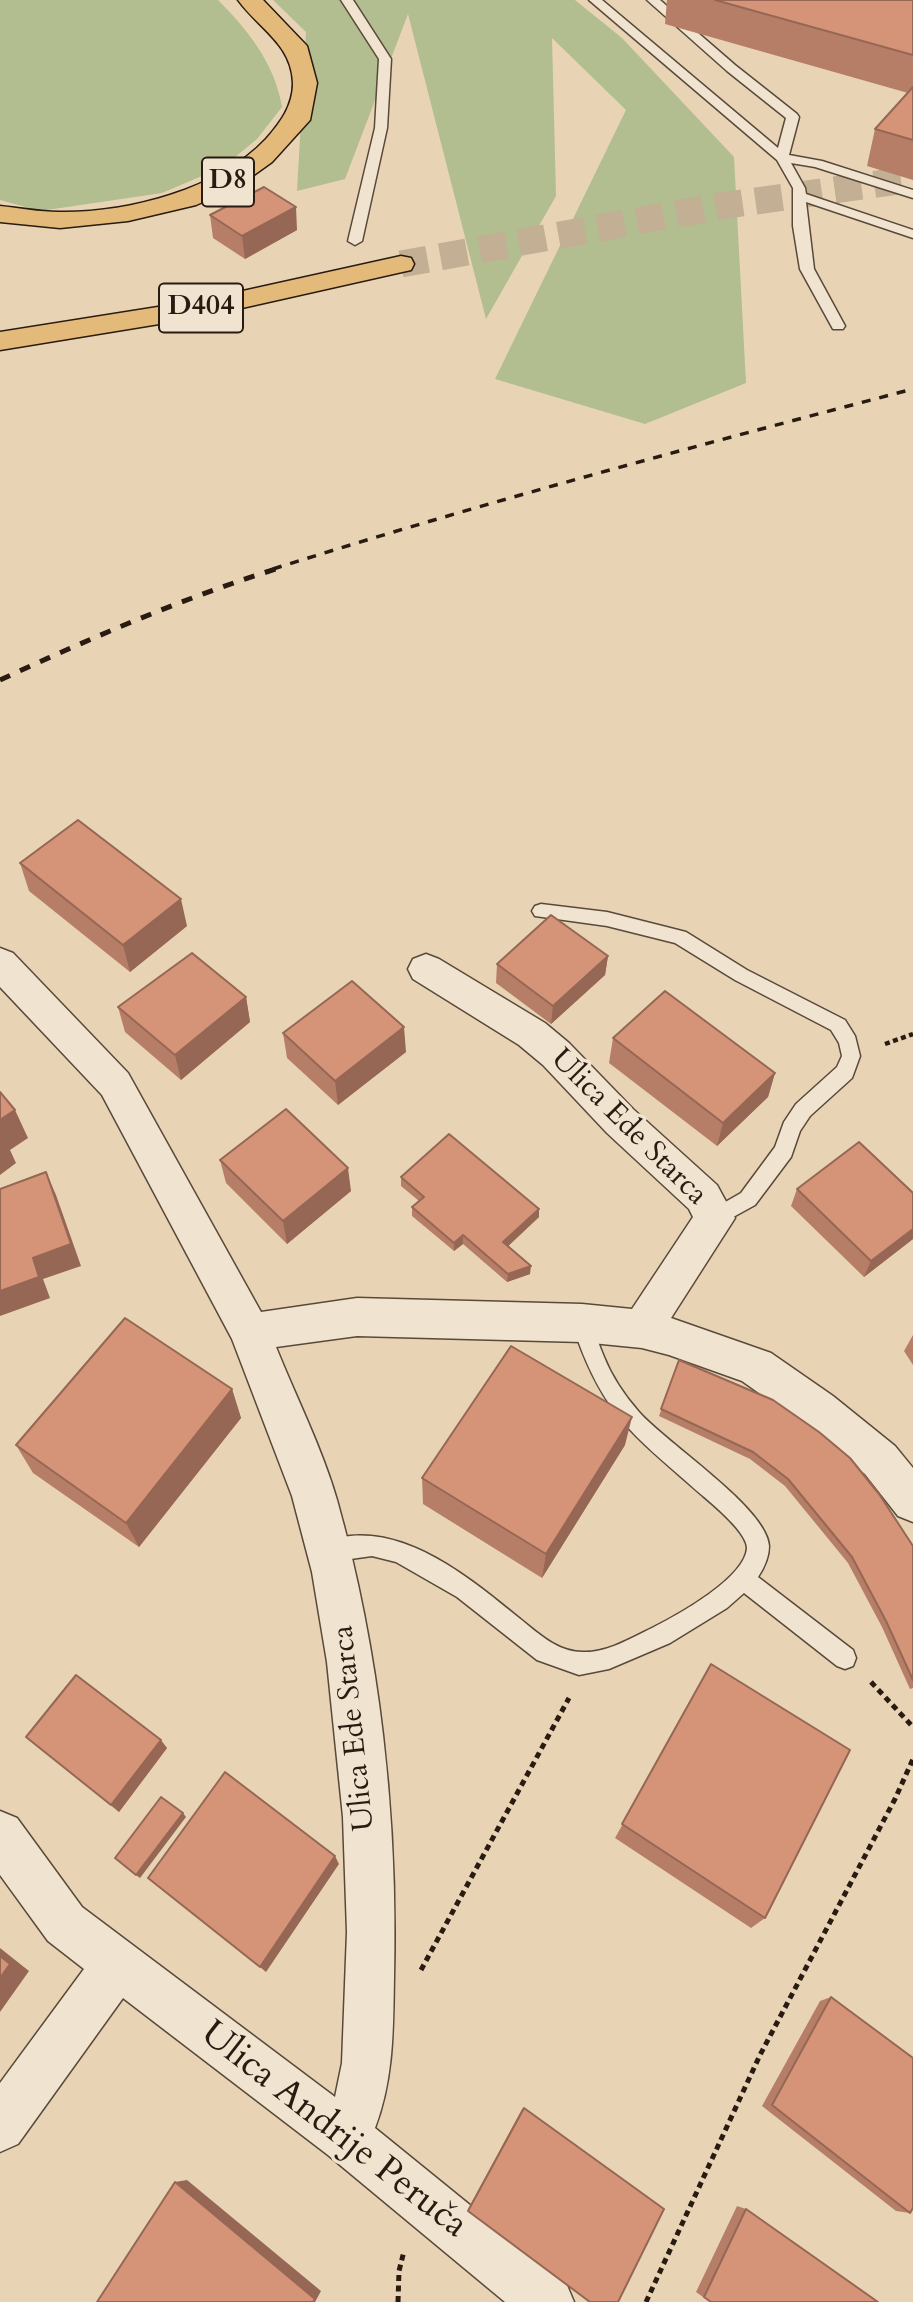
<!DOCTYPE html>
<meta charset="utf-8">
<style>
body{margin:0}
canvas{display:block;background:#e8d4b5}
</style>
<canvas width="913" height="2302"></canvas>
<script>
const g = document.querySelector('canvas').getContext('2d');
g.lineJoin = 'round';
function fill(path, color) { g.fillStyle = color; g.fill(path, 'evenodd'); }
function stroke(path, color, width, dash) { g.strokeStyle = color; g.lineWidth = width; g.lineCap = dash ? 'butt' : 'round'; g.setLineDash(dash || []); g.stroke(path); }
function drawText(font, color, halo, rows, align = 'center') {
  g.font = font + ' Cardo,serif'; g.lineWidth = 7; g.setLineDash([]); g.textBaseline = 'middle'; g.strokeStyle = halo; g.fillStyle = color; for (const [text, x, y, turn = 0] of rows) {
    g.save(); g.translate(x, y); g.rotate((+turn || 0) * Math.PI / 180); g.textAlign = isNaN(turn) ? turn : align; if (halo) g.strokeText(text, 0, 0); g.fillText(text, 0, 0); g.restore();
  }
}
fill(new Path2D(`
 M 0,0 L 218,0 C 248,30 275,64 282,107 L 257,139 L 223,167 L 162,193 L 40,211 L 0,200 Z
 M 273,0 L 575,0 L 622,38 L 734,157 L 746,383 L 645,424 L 495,379 L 626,110 L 552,38 L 556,196 L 486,319 L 408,14 L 345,179 L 297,191 L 306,32 Z`), '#b2bd90');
stroke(new Path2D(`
 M 401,264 L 720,206 L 913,179`), '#c2af94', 27, [27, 13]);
const lane = new Path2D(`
 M 341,0 L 353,0 L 391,59 L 387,128 L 362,241 L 355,245 L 348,241 L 375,128 L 379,59 Z
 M 589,0 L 602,0 L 778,148 L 786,118 L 727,71 L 647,0 L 660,0 L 735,65 L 797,114 L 799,117 L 789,155 L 822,161 L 913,190 L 913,198 L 815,167 L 791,163 L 805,188 L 806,194 L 913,230 L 913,238 L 806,202 L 814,269 L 845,326 L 843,329 L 833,329 L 800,269 L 793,226 L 793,188 L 777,160 Z
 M 541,904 L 607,912 L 686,932 L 747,970 L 845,1020 L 855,1036 L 860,1056 L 852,1078 L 810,1116 L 800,1131 L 791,1157 L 755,1205 L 715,1227 L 708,1224 L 705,1218 L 708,1212 L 741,1193 L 775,1147 L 784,1122 L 796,1104 L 837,1067 L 842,1056 L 839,1043 L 831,1030 L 735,980 L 675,943 L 607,926 L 535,916 L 532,911 L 535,906 Z
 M 582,1314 L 589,1316 C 595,1330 598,1344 604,1357 C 612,1377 625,1396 639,1412 C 666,1443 767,1508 769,1546 C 769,1557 764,1568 758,1577 L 853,1650 L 856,1658 L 853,1666 L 845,1669 L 837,1666 L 744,1593 L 727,1608 L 670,1643 L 609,1669 L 579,1675 L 537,1660 L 457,1597 L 396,1562 L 372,1556 L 329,1562 L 321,1559 L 318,1551 L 321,1543 C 394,1514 466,1575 519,1618 C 538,1633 557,1652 583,1652 C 606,1653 632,1638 652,1628 C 678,1615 745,1578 747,1548 C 747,1533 715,1506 703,1496 C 634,1435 602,1416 572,1323 L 575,1316 Z`);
const street = new Path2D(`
 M 0,948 L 13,953 L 128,1073 L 261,1312 L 357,1298 L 582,1304 L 632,1309 L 693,1217 L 689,1209 L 607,1133 L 543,1065 L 519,1045 L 413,979 L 408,969 L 413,959 L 426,954 L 439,959 L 545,1023 L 569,1043 L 633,1109 L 717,1185 L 735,1218 L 671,1318 L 771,1353 L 833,1396 L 895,1446 L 913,1468 L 913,1522 L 898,1516 L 865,1474 L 803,1424 L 742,1381 L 669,1355 L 642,1348 L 582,1342 L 357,1336 L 276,1347 C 296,1397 322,1448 337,1500 C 380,1653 398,1817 394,1977 C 393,2029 394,2078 375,2128 L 566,2283 L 574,2302 L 505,2302 L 328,2155 L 123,1998 L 18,2144 L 0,2152 L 0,2083 L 84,1969 L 48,1941 L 0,1875 L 0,1811 L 17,1818 L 82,1907 L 335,2097 L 342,2063 L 347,1932 L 343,1817 L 327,1662 L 312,1572 L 292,1496 L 232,1339 L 102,1095 L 0,987 Z`);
const primary = new Path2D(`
 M 238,0 L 263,0 L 307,46 L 317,83 L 310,120 L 272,162 L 237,187 L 196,205 L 128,221 L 60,228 L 0,222 L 0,206 C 19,208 39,212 59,212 C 127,213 218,190 266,139 C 280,123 293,106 293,83 C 292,44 258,28 238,0 Z`);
const highway = new Path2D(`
 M 401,256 L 411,258 L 414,264 L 411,270 L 202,317 L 0,350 L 0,332 L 202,300 Z`);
stroke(lane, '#59493a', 3);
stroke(street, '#59493a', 3);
stroke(primary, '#291b11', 3);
stroke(highway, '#291b11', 3);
stroke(new Path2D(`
 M 885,1044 L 913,1034`), '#291b11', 4.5, [5, 3.5]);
stroke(new Path2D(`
 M 871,1682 L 913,1727
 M 421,1970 L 569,1698
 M 398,2302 L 399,2271 L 404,2251
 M 646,2302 L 760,2055 L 895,1799 L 913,1759`), '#291b11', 5, [6, 4.5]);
fill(lane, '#f0e3cf');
fill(street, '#f0e3cf');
fill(primary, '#e4ba7a');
fill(highway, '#e4ba7a');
stroke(new Path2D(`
 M 273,569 C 485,502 699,445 913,389`), '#291b11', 3.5, [9, 9]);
stroke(new Path2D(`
 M 0,680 C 91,638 183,598 279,568`), '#291b11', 5, [11, 11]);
fill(new Path2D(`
 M 667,0 L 913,0 L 913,180 L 867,166 L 875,129 L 908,93 L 665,24 Z
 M 210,215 L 297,230 L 245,259 L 213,238 Z
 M 20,863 L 187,926 L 130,972 L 29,891 Z
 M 608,956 L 605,975 L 551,1024 L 496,983 L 497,964 Z
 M 246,997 L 250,1022 L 181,1080 L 125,1032 L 118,1007 Z
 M 283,1033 L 406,1052 L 338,1105 L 287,1058 Z
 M 613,1038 L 775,1073 L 768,1097 L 717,1146 L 609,1063 Z
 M 220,1160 L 351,1191 L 287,1244 L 226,1183 Z
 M 401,1177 L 539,1209 L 539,1217 L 508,1246 L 530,1274 L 507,1282 L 463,1244 L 454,1251 L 412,1216 L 412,1207 L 419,1201 L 401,1186 Z
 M 797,1189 L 913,1193 L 913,1239 L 864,1277 L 791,1206 Z
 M 913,1335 L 913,1365 L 904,1351 Z
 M 679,1360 L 913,1546 L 913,1688 L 910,1689 L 882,1627 L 848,1563 L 785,1486 L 750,1459 L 659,1416 Z
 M 232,1389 L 241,1418 L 139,1547 L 33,1473 L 16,1445 Z
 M 625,1445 L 542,1578 L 423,1504 L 422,1478 Z
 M 711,1664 L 765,1918 L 751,1928 L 615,1838 Z
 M 26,1737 L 167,1748 L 119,1812 Z
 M 831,1997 L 910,2213 L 896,2211 L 762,2106 L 820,2001 Z
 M 524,2108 L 468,2211 L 468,2209 L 522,2109 Z
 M 737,2206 L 746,2209 L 710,2302 L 696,2292 Z`), '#b77e67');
fill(new Path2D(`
 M 296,207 L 297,230 L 245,259 L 242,236 Z
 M 181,899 L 187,926 L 130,972 L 123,945 Z
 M 608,956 L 605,975 L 551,1024 L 553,1006 Z
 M 246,997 L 250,1022 L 181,1080 L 175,1055 Z
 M 404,1027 L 406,1052 L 338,1105 L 335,1081 Z
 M 775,1073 L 768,1097 L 717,1146 L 723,1123 Z
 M 15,1110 L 28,1138 L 10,1150 L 16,1163 L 0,1175 L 0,1120 Z
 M 348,1168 L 351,1191 L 287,1244 L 283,1221 Z
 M 46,1172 L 56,1195 L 81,1266 L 43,1279 L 50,1298 L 0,1316 L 0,1291 L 33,1258 Z
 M 539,1209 L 539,1217 L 503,1251 L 503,1242 Z
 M 913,1229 L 913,1239 L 864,1277 L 871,1261 Z
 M 463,1235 L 463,1244 L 454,1251 L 454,1243 Z
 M 531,1266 L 530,1274 L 507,1282 L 508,1274 Z
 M 232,1389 L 241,1418 L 139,1547 L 126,1523 Z
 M 632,1417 L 625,1445 L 542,1578 L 546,1554 Z
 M 161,1740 L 167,1748 L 119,1812 L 111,1805 Z
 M 183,1813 L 186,1817 L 140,1878 L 136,1875 Z
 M 335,1856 L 339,1864 L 266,1972 L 260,1967 Z
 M 0,1948 L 29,1971 L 0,2012 Z
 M 187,2180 L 321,2291 L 315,2302 L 313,2302 L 175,2182 Z`), '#956754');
const building = new Path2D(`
 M 715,0 L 913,0 L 913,55 Z
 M 913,87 L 913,140 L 875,129 Z
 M 264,187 L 296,207 L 242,236 L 210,215 Z
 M 78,820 L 181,899 L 123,945 L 20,863 Z
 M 551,915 L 608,956 L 553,1006 L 497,964 Z
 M 192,953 L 246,997 L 175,1055 L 118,1007 Z
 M 352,981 L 404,1027 L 335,1081 L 283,1033 Z
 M 665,991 L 775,1073 L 723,1123 L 613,1038 Z
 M 0,1092 L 15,1110 L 0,1120 Z
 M 286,1109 L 348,1168 L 283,1221 L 220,1160 Z
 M 449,1134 L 539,1209 L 503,1242 L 531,1266 L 508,1274 L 463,1235 L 454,1243 L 412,1207 L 424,1197 L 401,1177 Z
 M 859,1142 L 913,1193 L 913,1229 L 871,1261 L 797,1189 Z
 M 46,1172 L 71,1244 L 33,1258 L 39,1277 L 0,1291 L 0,1189 Z
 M 125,1318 L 232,1389 L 126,1523 L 16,1445 Z
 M 511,1346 L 632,1417 L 546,1554 L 422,1478 Z
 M 679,1360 L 773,1400 L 819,1432 L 850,1458 L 879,1494 L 913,1546 L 913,1680 L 886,1621 L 852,1557 L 788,1479 L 753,1452 L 661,1409 Z
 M 711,1664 L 850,1750 L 765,1918 L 622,1824 Z
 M 76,1675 L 161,1740 L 111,1805 L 26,1737 Z
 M 225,1772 L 335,1856 L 260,1967 L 148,1878 Z
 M 161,1797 L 183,1813 L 136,1875 L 115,1858 Z
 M 0,1956 L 10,1964 L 0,1978 Z
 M 831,1997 L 913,2058 L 913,2208 L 910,2213 L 772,2105 Z
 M 524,2108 L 664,2209 L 618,2302 L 590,2302 L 468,2211 Z
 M 175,2182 L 315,2299 L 313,2302 L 97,2302 Z
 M 746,2209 L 878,2302 L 711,2302 L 704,2297 Z`);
fill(building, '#d59378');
stroke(building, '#956754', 2);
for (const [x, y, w] of [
 [228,182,52],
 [201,308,84]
]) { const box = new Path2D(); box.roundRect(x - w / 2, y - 24.5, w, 49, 5); g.fillStyle = '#f0e3cf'; g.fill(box); stroke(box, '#291b11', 2); }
drawText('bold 28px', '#291b11', null, [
 ["D8",228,182],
 ["D404",201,308]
]);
drawText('30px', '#291b11', '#f0e3cf', [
 ["Ulica Ede Starca",628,1128,45],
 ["Ulica Ede Starca",355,1728,-96]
]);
drawText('37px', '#291b11', '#f0e3cf', [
 ["Ulica Andrije Peruča",333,2131,38]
]);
</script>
